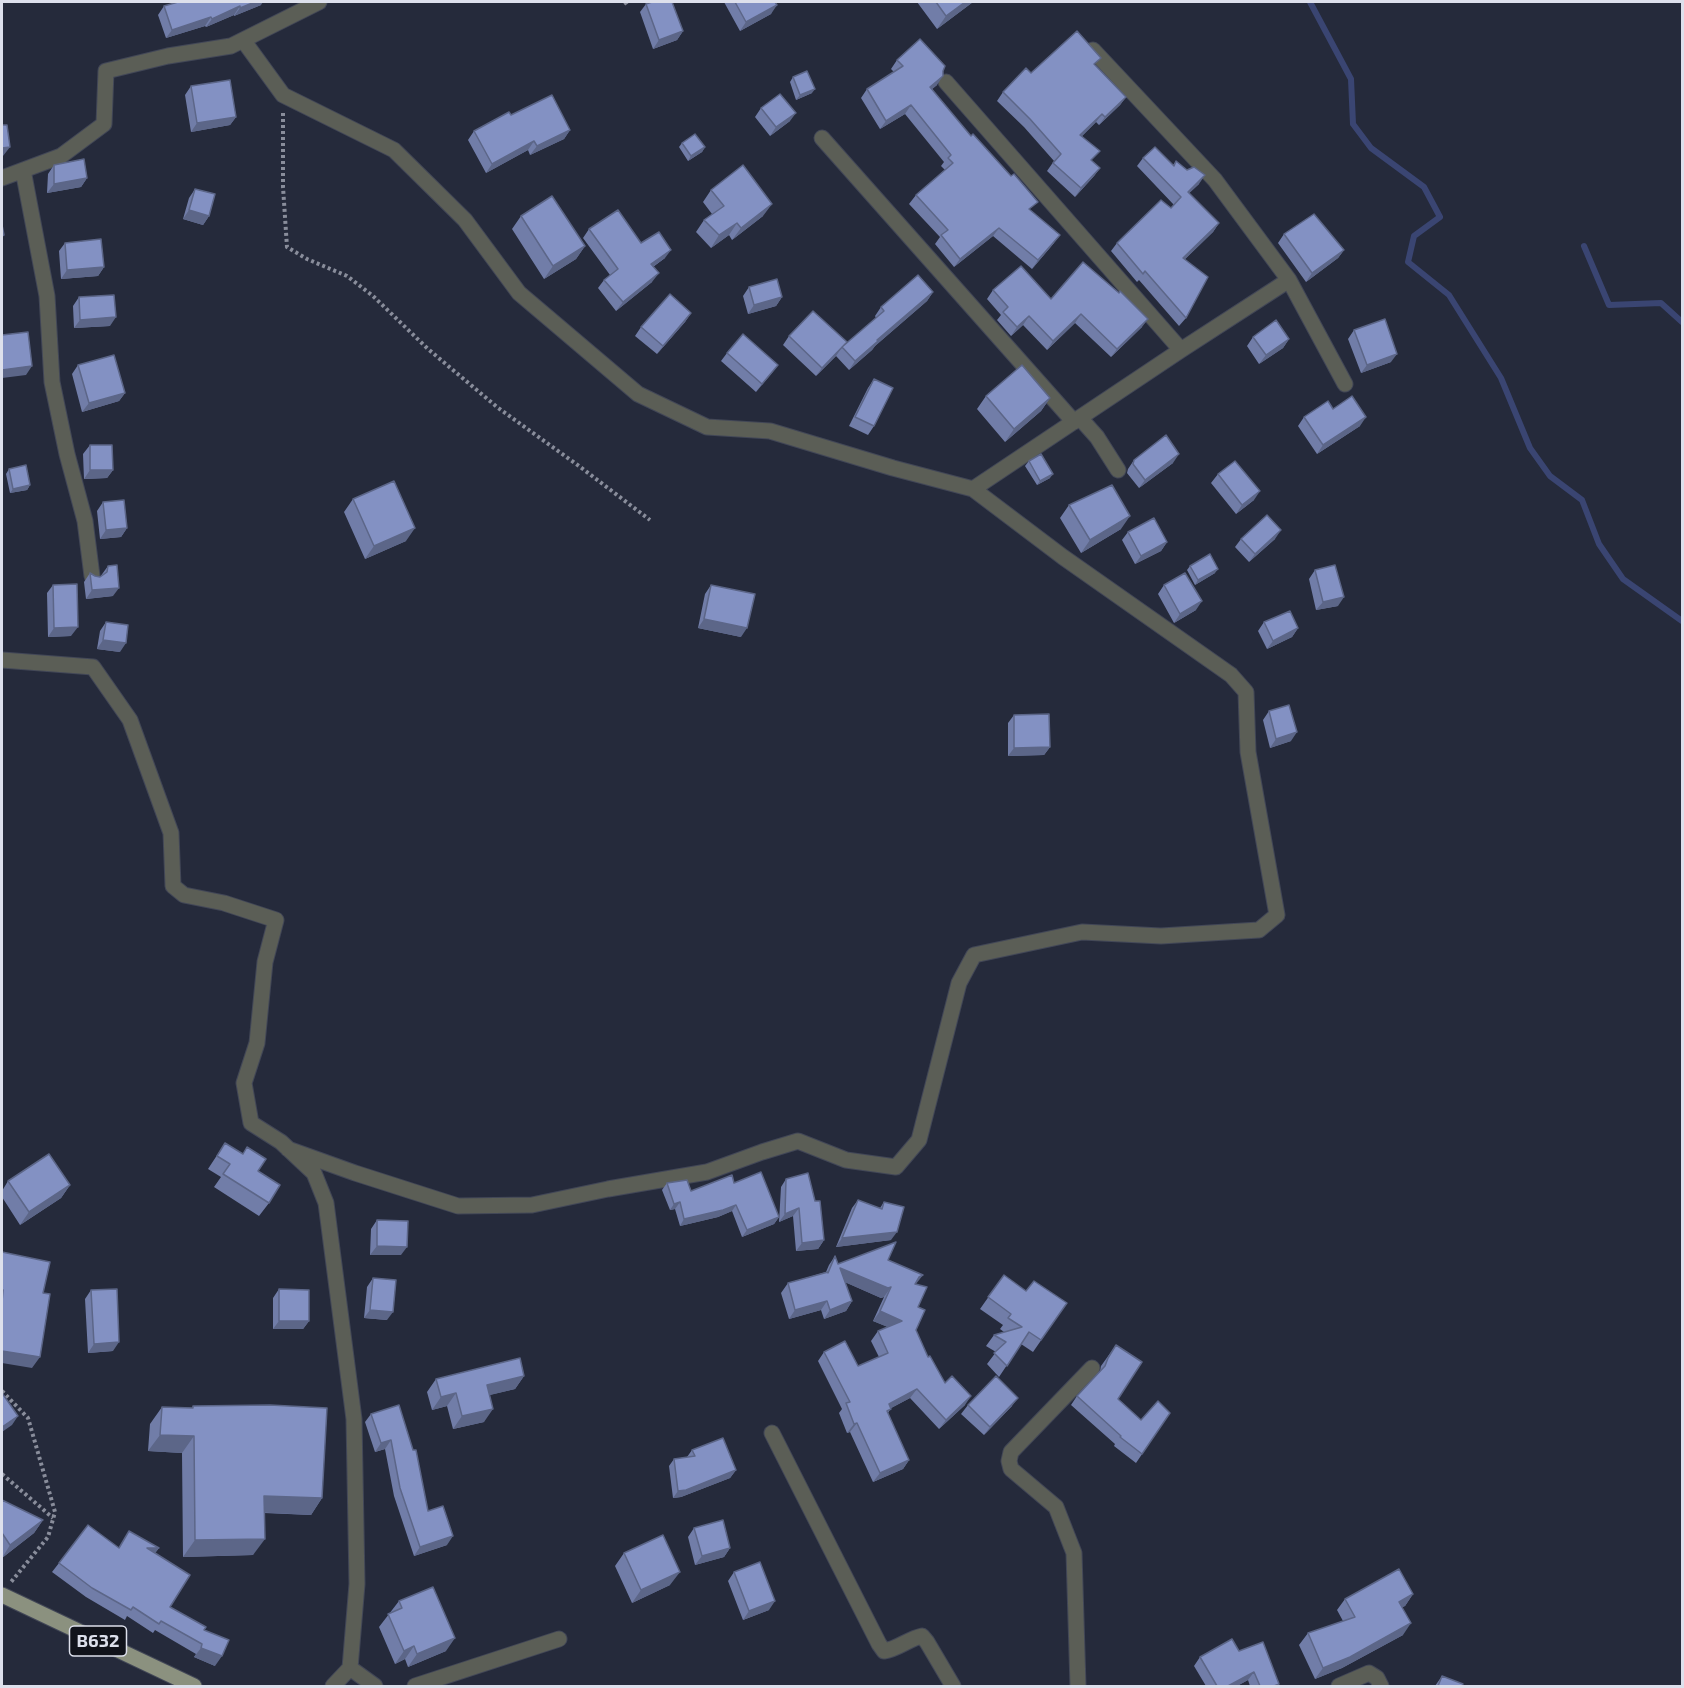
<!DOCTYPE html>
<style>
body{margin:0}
#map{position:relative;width:1684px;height:1688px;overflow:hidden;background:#252a3b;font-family:"Exo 2",sans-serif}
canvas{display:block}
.frame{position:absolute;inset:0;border:3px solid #dde0ec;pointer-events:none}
</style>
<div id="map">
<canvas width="1684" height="1688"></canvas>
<div class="frame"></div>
</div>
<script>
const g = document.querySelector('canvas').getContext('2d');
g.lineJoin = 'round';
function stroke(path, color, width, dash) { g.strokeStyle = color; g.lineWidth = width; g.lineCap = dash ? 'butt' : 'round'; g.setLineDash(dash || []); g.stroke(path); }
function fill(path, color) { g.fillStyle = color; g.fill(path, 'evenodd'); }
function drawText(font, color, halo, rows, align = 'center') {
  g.font = font + ' "Exo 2",sans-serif'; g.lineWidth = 6; g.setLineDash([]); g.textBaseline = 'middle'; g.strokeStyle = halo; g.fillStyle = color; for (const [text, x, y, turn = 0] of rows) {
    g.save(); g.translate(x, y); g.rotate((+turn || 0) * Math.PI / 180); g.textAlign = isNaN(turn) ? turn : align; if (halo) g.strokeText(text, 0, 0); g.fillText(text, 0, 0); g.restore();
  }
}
stroke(new Path2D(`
 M 1310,2 L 1351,79 L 1353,124 L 1371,148 L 1424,187 L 1440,217 L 1414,236 L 1408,262 L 1449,295 L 1501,378 L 1530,448 L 1550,476 L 1582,500 L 1599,544 L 1623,579 L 1682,621
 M 1584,246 L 1609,305 L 1661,303 L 1682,322`), '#3a4572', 6);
const minor = new Path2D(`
 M 243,40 L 283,95 L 394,150 L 465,220 L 519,293 L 638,394 L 707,427 L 770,431 L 893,468 L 973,489 L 1181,350 L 1289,280
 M 1093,50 L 1215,180 L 1289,280 L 1345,384
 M 946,82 L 1181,350
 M 822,138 L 1074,422
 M 23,170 L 47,296 L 52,382 L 67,454 L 85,521 L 92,576
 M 2,178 L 61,156 L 104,124 L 106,71 L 168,56 L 231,46 L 319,2
 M 1080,418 L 1097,437 L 1118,470
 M 2,660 L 93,667 L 130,720 L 171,833 L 173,886 L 184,895 L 224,903 L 276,920 L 265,962 L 257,1043 L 244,1083 L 251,1123 L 281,1142 L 314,1173 L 326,1203 L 354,1419 L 357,1584 L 350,1668 L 333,1686
 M 288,1149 L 355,1173 L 458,1206 L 532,1205 L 608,1189 L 707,1172 L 762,1152 L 798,1141 L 846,1160 L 896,1167 L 919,1140 L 959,983 L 974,955 L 1082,932 L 1161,936 L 1259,930 L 1277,915 L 1248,752 L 1246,692 L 1231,675 L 1063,557 L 973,489
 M 772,1433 L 879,1644 L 884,1651 C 898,1649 908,1639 922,1636 L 927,1642 L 953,1686
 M 350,1668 L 375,1686
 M 415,1686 L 559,1639
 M 1078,1686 L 1074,1553 L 1056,1507 L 1011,1469 L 1009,1461 L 1011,1452 L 1092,1368
 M 1339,1686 L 1369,1673 L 1377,1678 L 1381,1686`);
const major = new Path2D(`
 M 2,1595 L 194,1686`);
stroke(minor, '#424757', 17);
stroke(major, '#424757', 17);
stroke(new Path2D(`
 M 625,2 L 628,6
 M 283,113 L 283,187 L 287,247 L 307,259 L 347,276 L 373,296 L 428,349 L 497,407 L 579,466 L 650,520
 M 2,1391 L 28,1418 L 55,1512 L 48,1537 L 11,1582
 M 2,1474 L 53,1518`), '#898d9b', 4, [3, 3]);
stroke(minor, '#5b5e56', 15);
stroke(major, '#8b917f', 15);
fill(new Path2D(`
 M 724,2 L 775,2 L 771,14 L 740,31 Z
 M 917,2 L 973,2 L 937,29 Z
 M 646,4 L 683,31 L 677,40 L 653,49 L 640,12 Z
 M 261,5 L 234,16 L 234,15 L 206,27 L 205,26 L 166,38 L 158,15 L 164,6 Z
 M 897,60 L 937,85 L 932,89 L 1031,211 L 1054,243 L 1032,269 L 993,236 L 954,267 L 935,244 L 940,237 L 909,204 L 916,195 L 945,170 L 941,166 L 944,162 L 905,114 L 880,129 L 861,98 L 867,89 L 894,72 L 891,69 Z
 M 1095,66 L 1126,97 L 1120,105 L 1099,125 L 1096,122 L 1082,136 L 1092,161 L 1100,168 L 1094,176 L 1075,197 L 1047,171 L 1054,161 L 1024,127 L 997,101 L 1003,92 L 1031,73 Z
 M 793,77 L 812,93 L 796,100 L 790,82 Z
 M 191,86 L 236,117 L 230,125 L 191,132 L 185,95 Z
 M 761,108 L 790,121 L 770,136 L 755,117 Z
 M 511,115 L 570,130 L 564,139 L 530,155 L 528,150 L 486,173 L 468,140 L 474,131 Z
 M 682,143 L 705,147 L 702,152 L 688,161 L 679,147 Z
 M 1143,158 L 1173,165 L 1176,161 L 1199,184 L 1189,193 L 1219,223 L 1213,232 L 1185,259 L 1186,318 L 1179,326 L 1139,280 L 1137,282 L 1111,251 L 1117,243 L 1171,208 L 1174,205 L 1137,166 Z
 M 54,165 L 87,178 L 81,187 L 47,193 L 48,174 Z
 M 195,189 L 209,216 L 203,225 L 183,219 L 189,198 Z
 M 711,190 L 763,216 L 732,240 L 729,235 L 711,248 L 696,232 L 704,220 L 712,214 L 703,202 Z
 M 521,216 L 585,246 L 576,259 L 544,279 L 512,229 Z
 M 589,229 L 641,243 L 665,258 L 653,267 L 652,282 L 616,311 L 598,288 L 604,280 L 610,275 L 583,238 Z
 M 1284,234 L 1344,250 L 1338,258 L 1306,282 L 1278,243 Z
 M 65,243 L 104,267 L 98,276 L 61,279 L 59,251 Z
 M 749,287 L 782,297 L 776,306 L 748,314 L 743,296 Z
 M 993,290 L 1051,299 L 1142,327 L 1111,357 L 1075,323 L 1047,350 L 1023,325 L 1011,336 L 997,320 L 1001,315 L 987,299 Z
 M 933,292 L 927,301 L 875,346 L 872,350 L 849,370 L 836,356 L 816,376 L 783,345 L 789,336 L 846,344 L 876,318 L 875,316 L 881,307 Z
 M 79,297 L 110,326 L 74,328 L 73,306 Z
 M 691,313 L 685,322 L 657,354 L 635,336 L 641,327 Z
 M 1354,330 L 1391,362 L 1361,373 L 1348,339 Z
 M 1253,337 L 1289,339 L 1283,348 L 1259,364 L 1247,346 Z
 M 727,353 L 778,365 L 756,392 L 721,361 Z
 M 78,365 L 125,393 L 119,401 L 82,412 L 72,374 Z
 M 874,379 L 874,426 L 868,435 L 849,426 L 868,388 Z
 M 986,396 L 1050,398 L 1041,411 L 1005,442 L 977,409 Z
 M 1333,409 L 1360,426 L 1317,454 L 1298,426 L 1304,417 Z
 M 90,445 L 113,470 L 107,478 L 84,479 L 83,454 Z
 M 1134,460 L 1173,463 L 1139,488 L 1127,473 L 1128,469 Z
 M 1029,461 L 1050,478 L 1037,485 L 1025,466 Z
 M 9,469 L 30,485 L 27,490 L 10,493 L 6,474 Z
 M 1218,474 L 1254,500 L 1236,514 L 1211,483 Z
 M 353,499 L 406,541 L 365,559 L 344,512 Z
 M 103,502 L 127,528 L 121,537 L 100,539 L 97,511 Z
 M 1069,505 L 1121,529 L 1081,553 L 1060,518 Z
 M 1128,532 L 1167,542 L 1161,551 L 1135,564 L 1122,540 Z
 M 1241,539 L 1275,539 L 1249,562 L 1235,547 Z
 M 108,566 L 113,596 L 86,599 L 84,582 L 90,573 L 95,576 L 100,577 Z
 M 1190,566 L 1215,573 L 1195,585 L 1187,570 Z
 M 1315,570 L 1338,606 L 1316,610 L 1309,579 Z
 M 53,585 L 71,636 L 48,637 L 47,593 Z
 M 711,585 L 741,637 L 698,628 L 705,594 Z
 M 1164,585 L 1196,610 L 1174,623 L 1158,594 Z
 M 106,622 L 120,652 L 97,649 L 100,631 Z
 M 1264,622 L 1298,628 L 1292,637 L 1267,649 L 1258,631 Z
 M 1269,711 L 1291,741 L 1270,748 L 1263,720 Z
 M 1014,715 L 1050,747 L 1044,755 L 1008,756 L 1008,723 Z
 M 225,1143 L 258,1171 L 269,1203 L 259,1216 L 214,1187 L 221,1177 L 208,1169 Z
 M 786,1179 L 824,1240 L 818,1249 L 796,1251 L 793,1216 L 779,1222 L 781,1187 Z
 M 8,1181 L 70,1185 L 61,1198 L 20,1225 L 2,1197 L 2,1191 Z
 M 667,1183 L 691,1191 L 734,1183 L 779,1217 L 774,1224 L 742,1237 L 732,1211 L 718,1217 L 680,1226 L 675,1209 L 670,1210 L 662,1190 Z
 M 858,1200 L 880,1208 L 884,1202 L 891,1240 L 836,1247 L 852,1208 Z
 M 377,1220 L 401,1255 L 370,1255 L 371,1229 Z
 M 835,1256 L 838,1264 L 888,1260 L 916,1285 L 918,1307 L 916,1330 L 928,1357 L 945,1383 L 965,1405 L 939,1429 L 910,1398 L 891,1408 L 888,1413 L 909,1460 L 903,1469 L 873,1482 L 850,1432 L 847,1433 L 839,1413 L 842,1409 L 818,1361 L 824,1352 L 858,1366 L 879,1357 L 871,1341 L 878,1331 L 888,1327 L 873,1321 L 884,1297 L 881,1298 L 845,1282 L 852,1301 L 846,1311 L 824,1319 L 821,1310 L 789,1319 L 781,1293 L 788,1283 L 826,1272 L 829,1265 Z
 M 1004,1275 L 1026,1291 L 1067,1303 L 1033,1352 L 1021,1344 L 999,1377 L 987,1364 L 996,1352 L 986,1346 L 994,1335 L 1004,1332 L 1000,1329 L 1003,1325 L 980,1309 Z
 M 373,1278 L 387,1320 L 364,1318 L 367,1287 Z
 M 279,1289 L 309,1321 L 303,1329 L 273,1329 L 273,1298 Z
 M 91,1290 L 113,1351 L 88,1353 L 85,1299 Z
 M 1116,1345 L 1118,1399 L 1141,1420 L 1170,1413 L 1136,1463 L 1114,1446 L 1115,1444 L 1071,1405 L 1077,1396 L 1100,1372 L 1101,1366 Z
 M 524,1376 L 515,1389 L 489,1395 L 484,1422 L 453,1429 L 447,1406 L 432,1410 L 427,1392 L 436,1379 Z
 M 399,1405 L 428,1511 L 447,1545 L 414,1556 L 394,1496 L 385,1449 L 375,1452 L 365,1422 L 371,1414 Z
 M 968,1405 L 1012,1406 L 984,1435 L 961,1414 Z
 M 193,1406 L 322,1498 L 311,1515 L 264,1513 L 253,1555 L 183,1557 L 182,1453 L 148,1451 L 150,1424 L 162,1407 L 192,1408 Z
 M 692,1450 L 736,1470 L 730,1478 L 681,1497 L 673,1498 L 669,1466 L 674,1459 L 687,1457 Z
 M 2,1500 L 43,1520 L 34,1533 L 2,1558 Z
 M 694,1528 L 730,1548 L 724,1557 L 695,1565 L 688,1537 Z
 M 129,1531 L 159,1548 L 155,1553 L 170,1607 L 204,1630 L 215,1666 L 194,1657 L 196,1654 L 155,1630 L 153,1633 L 127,1616 L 125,1620 L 86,1597 L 52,1572 L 59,1563 L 119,1548 Z
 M 624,1553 L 670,1585 L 632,1603 L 615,1566 Z
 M 734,1572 L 769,1610 L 743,1620 L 728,1581 Z
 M 1413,1594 L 1405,1606 L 1402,1607 L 1403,1635 L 1342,1668 L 1315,1679 L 1299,1645 L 1308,1633 L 1343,1621 L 1337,1610 L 1345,1599 Z
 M 399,1601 L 446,1651 L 408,1667 L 405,1659 L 395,1664 L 379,1627 Z
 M 1239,1651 L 1278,1686 L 1250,1686 L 1248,1680 L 1237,1686 L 1206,1686 L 1194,1666 L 1200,1657 Z
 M 1442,1676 L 1462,1686 L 1435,1686 Z`), '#717da8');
fill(new Path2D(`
 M 255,2 L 263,2 L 261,5 L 234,16 L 240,8 Z
 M 965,2 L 973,2 L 937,29 L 946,16 Z
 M 777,5 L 771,14 L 740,31 L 746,22 Z
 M 240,6 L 234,15 L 206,27 L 212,19 Z
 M 211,17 L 205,26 L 166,38 L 172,30 Z
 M 683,31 L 677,40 L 653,49 L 659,40 Z
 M 943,76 L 937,85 L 924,96 L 930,87 Z
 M 815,89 L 812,93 L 796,100 L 800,95 Z
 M 1126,97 L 1120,105 L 1099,125 L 1105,117 Z
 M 911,105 L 905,114 L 880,129 L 886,121 Z
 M 796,113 L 790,121 L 770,136 L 776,127 Z
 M 1102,114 L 1096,122 L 1074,144 L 1080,135 Z
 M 236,117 L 230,125 L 191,132 L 197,123 Z
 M 570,130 L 564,139 L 530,155 L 537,146 Z
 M 534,141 L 528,150 L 486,173 L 492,164 Z
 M 10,147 L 3,156 L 2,156 L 2,148 Z
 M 705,147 L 702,152 L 688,161 L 691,156 Z
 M 1100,168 L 1094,176 L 1075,197 L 1081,188 Z
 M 1205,175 L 1199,184 L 1182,200 L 1188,192 Z
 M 87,178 L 81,187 L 47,193 L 54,184 Z
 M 772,204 L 763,216 L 732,240 L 741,228 Z
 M 189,210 L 209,216 L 203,225 L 183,219 Z
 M 737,223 L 729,235 L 711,248 L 719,235 Z
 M 1219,223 L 1213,232 L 1177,267 L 1183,258 Z
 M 999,228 L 993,236 L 954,267 L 960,259 Z
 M 1060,235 L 1054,243 L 1032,269 L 1038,260 Z
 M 585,246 L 576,259 L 544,279 L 553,266 Z
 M 671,250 L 665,258 L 645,272 L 651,264 Z
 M 1344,250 L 1338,258 L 1306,282 L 1312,273 Z
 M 104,267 L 98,276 L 61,279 L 67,270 Z
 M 659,273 L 652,282 L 616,311 L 623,302 Z
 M 933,292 L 927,301 L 875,346 L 872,350 L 849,370 L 855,361 L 877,340 Z
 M 782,297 L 776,306 L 748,314 L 754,305 Z
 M 691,313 L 685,322 L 657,354 L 663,346 Z
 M 1081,314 L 1075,323 L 1047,350 L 1053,341 Z
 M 1029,316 L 1023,325 L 1011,336 L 1017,327 Z
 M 116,317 L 110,326 L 74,328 L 80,320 Z
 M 1148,319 L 1142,327 L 1111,357 L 1117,349 Z
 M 1289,339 L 1283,348 L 1259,364 L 1266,355 Z
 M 842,347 L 836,356 L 816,376 L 822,368 Z
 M 1397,354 L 1391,362 L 1361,373 L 1367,365 Z
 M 778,365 L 772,373 L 756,392 L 762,384 Z
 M 32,366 L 26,375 L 2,378 L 2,370 Z
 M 125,393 L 119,401 L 82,412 L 89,403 Z
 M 1050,398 L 1041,411 L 1005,442 L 1014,429 Z
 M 1366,417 L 1360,426 L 1317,454 L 1323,445 Z
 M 1179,454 L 1173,463 L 1139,488 L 1145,480 Z
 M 90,470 L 113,470 L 107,478 L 84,479 Z
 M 1053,474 L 1050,478 L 1037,485 L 1040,481 Z
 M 30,485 L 27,490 L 10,493 L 13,489 Z
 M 1260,491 L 1254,500 L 1236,514 L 1242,505 Z
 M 1130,516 L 1121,529 L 1081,553 L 1090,540 Z
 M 127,528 L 121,537 L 100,539 L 106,530 Z
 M 415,528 L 406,541 L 365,559 L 374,546 Z
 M 1281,530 L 1275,539 L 1249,562 L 1255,554 Z
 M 1167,542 L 1161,551 L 1135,564 L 1141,556 Z
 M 1218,569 L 1215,573 L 1195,585 L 1198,580 Z
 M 119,588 L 113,596 L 86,599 L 92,590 Z
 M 1344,597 L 1338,606 L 1316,610 L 1323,602 Z
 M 1202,601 L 1196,610 L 1174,623 L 1180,614 Z
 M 704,619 L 747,628 L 741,637 L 698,628 Z
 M 78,627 L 71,636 L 48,637 L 54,628 Z
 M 1298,628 L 1292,637 L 1267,649 L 1273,641 Z
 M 103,640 L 126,643 L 120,652 L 97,649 Z
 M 1297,732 L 1291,741 L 1270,748 L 1276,739 Z
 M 1050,747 L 1044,755 L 1008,756 L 1014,748 Z
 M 70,1185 L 61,1198 L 20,1225 L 29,1212 Z
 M 680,1202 L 675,1209 L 670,1210 L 674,1204 Z
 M 736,1205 L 732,1211 L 718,1217 L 680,1226 L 684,1219 Z
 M 799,1208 L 793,1216 L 779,1222 L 785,1214 Z
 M 779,1217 L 774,1224 L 742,1237 L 747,1230 Z
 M 897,1232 L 891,1240 L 836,1247 L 842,1238 Z
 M 824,1240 L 818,1249 L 796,1251 L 802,1243 Z
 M 377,1246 L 407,1247 L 401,1255 L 370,1255 Z
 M 840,1268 L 891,1287 L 884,1297 L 881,1298 L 833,1277 Z
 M 923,1275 L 916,1284 L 912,1286 L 919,1277 Z
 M 827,1301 L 821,1310 L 789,1319 L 795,1310 Z
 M 852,1301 L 846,1311 L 824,1319 L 830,1310 Z
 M 370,1310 L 393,1312 L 387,1320 L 364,1318 Z
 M 880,1311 L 902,1321 L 895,1330 L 873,1321 Z
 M 279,1321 L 309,1321 L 303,1329 L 273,1329 Z
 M 119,1342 L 113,1351 L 88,1353 L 94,1344 Z
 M 2,1351 L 40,1357 L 32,1368 L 2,1363 Z
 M 524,1376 L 515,1389 L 478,1398 L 487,1385 Z
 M 917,1389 L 910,1398 L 882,1413 L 889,1404 Z
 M 456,1393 L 447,1406 L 432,1410 L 441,1397 Z
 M 971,1396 L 965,1405 L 939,1429 L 946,1420 Z
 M 1018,1398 L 1012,1406 L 984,1435 L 990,1427 Z
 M 493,1409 L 484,1422 L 453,1429 L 462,1416 Z
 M 18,1416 L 12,1425 L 2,1432 L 2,1427 Z
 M 857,1423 L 850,1432 L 847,1433 L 854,1424 Z
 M 160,1435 L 194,1436 L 182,1453 L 148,1451 Z
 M 391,1440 L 385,1449 L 375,1452 L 381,1443 Z
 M 909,1460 L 903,1469 L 873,1482 L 880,1473 Z
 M 736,1470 L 730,1478 L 681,1497 L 673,1498 L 678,1491 Z
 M 264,1496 L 322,1498 L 311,1515 L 252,1512 Z
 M 43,1520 L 34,1533 L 2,1558 L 10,1545 Z
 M 453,1536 L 447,1545 L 414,1556 L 420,1547 Z
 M 265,1539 L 253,1555 L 183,1557 L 195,1540 Z
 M 147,1548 L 159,1548 L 152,1557 Z
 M 730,1548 L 724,1557 L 695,1565 L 702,1556 Z
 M 680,1572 L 670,1585 L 632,1603 L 641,1590 Z
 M 1413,1594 L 1405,1606 L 1391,1613 L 1399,1602 Z
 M 775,1601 L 769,1610 L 743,1620 L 749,1611 Z
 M 1411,1623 L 1403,1635 L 1342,1668 L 1315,1679 L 1323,1668 Z
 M 455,1638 L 446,1651 L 408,1667 L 417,1654 Z
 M 414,1646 L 405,1659 L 395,1664 L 404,1651 Z
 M 201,1648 L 222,1656 L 215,1666 L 194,1657 Z
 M 1254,1672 L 1248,1680 L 1237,1686 L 1228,1686 Z`), '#5c6688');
const building = new Path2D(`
 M 178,2 L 255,2 L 240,8 L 240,6 L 212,19 L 211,17 L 172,30 L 164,6 Z
 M 652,2 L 672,2 L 683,31 L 659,40 L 646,4 Z
 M 735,2 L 775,2 L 777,5 L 746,22 Z
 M 936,2 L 965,2 L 946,16 Z
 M 1077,31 L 1101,58 L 1094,64 L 1126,97 L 1105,117 L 1102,114 L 1080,135 L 1100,151 L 1091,160 L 1100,168 L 1081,188 L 1053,163 L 1061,154 L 1030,119 L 1003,92 L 1026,68 L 1031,73 Z
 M 920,39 L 945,66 L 943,71 L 943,76 L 930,87 L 971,136 L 973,134 L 1011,176 L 1014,174 L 1038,202 L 1029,209 L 1060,235 L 1038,260 L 999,228 L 960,259 L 941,235 L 948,230 L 916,195 L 953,163 L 948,158 L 951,155 L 911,105 L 886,121 L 867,89 L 903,66 L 897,60 Z
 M 807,71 L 815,89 L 800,95 L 793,77 Z
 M 230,80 L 236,117 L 197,123 L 191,86 Z
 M 780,94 L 796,113 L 776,127 L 761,108 Z
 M 552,95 L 570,130 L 537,146 L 534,141 L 492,164 L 474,131 L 509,112 L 511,115 Z
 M 2,125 L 7,125 L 10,147 L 2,148 Z
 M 695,134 L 705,147 L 691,156 L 682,143 Z
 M 1155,147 L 1174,166 L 1176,161 L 1187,170 L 1194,167 L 1205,175 L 1188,192 L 1219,223 L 1183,258 L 1208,277 L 1186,318 L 1145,271 L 1143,274 L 1117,243 L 1161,200 L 1171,208 L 1181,197 L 1143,158 Z
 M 84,159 L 87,178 L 54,184 L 54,165 Z
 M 743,165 L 772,204 L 741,228 L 737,223 L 719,235 L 704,220 L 724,206 L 711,190 Z
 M 195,189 L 215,194 L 209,216 L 189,210 Z
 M 552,196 L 585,246 L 553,266 L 521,216 Z
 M 618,210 L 641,243 L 659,232 L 671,250 L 651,264 L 659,273 L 623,302 L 604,280 L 618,269 L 589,229 Z
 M 1314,214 L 1344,250 L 1312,273 L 1284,234 Z
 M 2,225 L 4,235 L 2,236 Z
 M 101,239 L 104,267 L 67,270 L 65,243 Z
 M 1083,262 L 1119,293 L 1120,291 L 1148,319 L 1117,349 L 1081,314 L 1053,341 L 1029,316 L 1017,327 L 1003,312 L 1008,307 L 993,290 L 1021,266 L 1051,299 Z
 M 918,275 L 933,292 L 877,340 L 878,341 L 855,361 L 842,347 L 884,311 L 881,307 Z
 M 777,279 L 782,297 L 754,305 L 749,287 Z
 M 670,294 L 691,313 L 663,346 L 641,327 Z
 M 114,295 L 116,317 L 80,320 L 79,297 Z
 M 813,311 L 847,342 L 822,368 L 789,336 Z
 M 1385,319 L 1397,354 L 1367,365 L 1354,330 Z
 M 1276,320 L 1289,339 L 1266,355 L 1253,337 Z
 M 28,332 L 32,366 L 2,370 L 2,335 Z
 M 743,334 L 778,365 L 762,384 L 727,353 Z
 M 114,355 L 125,393 L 89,403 L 78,365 Z
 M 1022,365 L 1050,398 L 1014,429 L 986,396 Z
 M 874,379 L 893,388 L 874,426 L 855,417 Z
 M 1352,396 L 1366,417 L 1323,445 L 1304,417 L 1328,401 L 1333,409 Z
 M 1166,435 L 1179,454 L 1145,480 L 1133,464 L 1134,460 Z
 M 90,445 L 112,445 L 113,470 L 90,470 Z
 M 1041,454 L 1053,474 L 1040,481 L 1029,461 Z
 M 1235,461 L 1260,491 L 1242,505 L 1218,474 Z
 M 26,465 L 30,485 L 13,489 L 9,469 Z
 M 394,481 L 415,528 L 374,546 L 353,499 Z
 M 1112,485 L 1130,516 L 1090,540 L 1069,505 Z
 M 124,500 L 127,528 L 106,530 L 103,502 Z
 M 1267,515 L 1281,530 L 1255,554 L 1241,539 Z
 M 1154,518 L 1167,542 L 1141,556 L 1128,532 Z
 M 1210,554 L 1218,569 L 1198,580 L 1190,566 Z
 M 117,565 L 119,588 L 92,590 L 90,573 L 95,576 L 100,577 L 107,572 L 108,566 Z
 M 1335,565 L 1344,597 L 1323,602 L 1315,570 Z
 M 1185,573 L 1202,601 L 1180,614 L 1164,585 Z
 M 77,584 L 78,627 L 54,628 L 53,585 Z
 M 711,585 L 755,594 L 747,628 L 704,619 Z
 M 1290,611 L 1298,628 L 1273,641 L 1264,622 Z
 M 106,622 L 128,625 L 126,643 L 103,640 Z
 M 1289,705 L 1297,732 L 1276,739 L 1269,711 Z
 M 1049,714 L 1050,747 L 1014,748 L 1014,715 Z
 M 225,1143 L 243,1154 L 247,1147 L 266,1159 L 258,1171 L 280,1185 L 269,1203 L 223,1174 L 230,1164 L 217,1156 Z
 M 49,1154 L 70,1185 L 29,1212 L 8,1181 Z
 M 761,1172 L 779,1217 L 747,1230 L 736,1205 L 723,1210 L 684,1219 L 680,1202 L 674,1204 L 667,1183 L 687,1180 L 691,1191 L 732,1175 L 734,1183 Z
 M 808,1173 L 815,1201 L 820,1201 L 824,1240 L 802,1243 L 799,1208 L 785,1214 L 786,1179 Z
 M 858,1200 L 882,1209 L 884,1202 L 904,1207 L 897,1232 L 842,1238 Z
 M 377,1220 L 408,1221 L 407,1247 L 377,1246 Z
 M 896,1242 L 888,1260 L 923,1275 L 919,1277 L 915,1284 L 927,1287 L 918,1307 L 925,1310 L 916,1330 L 928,1357 L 930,1356 L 945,1383 L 952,1376 L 971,1396 L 946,1420 L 917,1389 L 889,1404 L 891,1409 L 887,1411 L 909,1460 L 880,1473 L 857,1423 L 854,1424 L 846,1403 L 850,1402 L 824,1352 L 845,1341 L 858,1366 L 888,1353 L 878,1331 L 902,1321 L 880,1311 L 891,1287 L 888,1288 L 840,1268 L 852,1301 L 830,1310 L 827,1301 L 795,1310 L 788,1283 L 828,1272 L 828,1273 L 835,1256 L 838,1264 Z
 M 2,1252 L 50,1262 L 43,1293 L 50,1294 L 40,1357 L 2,1351 L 2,1302 L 3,1290 L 2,1289 Z
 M 1004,1275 L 1026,1291 L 1034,1281 L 1067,1303 L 1041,1340 L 1029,1332 L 1007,1366 L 994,1353 L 1006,1342 L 994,1335 L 1022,1327 L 1008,1318 L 1011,1314 L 988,1297 Z
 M 373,1278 L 396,1280 L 393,1312 L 370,1310 Z
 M 117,1289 L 119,1342 L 94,1344 L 91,1290 Z
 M 279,1289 L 309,1290 L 309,1321 L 279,1321 Z
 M 1116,1345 L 1142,1362 L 1118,1399 L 1141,1420 L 1158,1401 L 1170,1413 L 1142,1454 L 1120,1437 L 1121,1436 L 1077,1396 L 1105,1366 L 1108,1358 Z
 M 520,1358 L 524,1376 L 487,1385 L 493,1409 L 462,1416 L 456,1393 L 441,1397 L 436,1379 Z
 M 996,1376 L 1018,1398 L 990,1427 L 968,1405 Z
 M 2,1393 L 18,1416 L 2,1427 Z
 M 270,1405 L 327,1408 L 322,1498 L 264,1496 L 265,1539 L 195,1540 L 194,1436 L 160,1435 L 162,1407 L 193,1408 L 193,1406 Z
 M 399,1405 L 413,1450 L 416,1450 L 428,1511 L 443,1506 L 453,1536 L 420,1547 L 400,1488 L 391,1440 L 381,1443 L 371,1414 Z
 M 723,1438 L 736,1470 L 686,1490 L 678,1491 L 674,1459 L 695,1456 L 692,1450 Z
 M 2,1500 L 43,1520 L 10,1545 L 2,1533 Z
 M 723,1520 L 730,1548 L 702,1556 L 694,1528 Z
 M 88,1525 L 119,1548 L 129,1531 L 159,1548 L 147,1548 L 190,1575 L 170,1607 L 206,1627 L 204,1630 L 229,1640 L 222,1656 L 201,1648 L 202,1644 L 161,1621 L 159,1624 L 133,1607 L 131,1610 L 92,1588 L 59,1563 Z
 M 663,1535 L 680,1572 L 641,1590 L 624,1553 Z
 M 760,1562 L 775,1601 L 749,1611 L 734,1572 Z
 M 1399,1569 L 1413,1594 L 1399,1602 L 1411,1623 L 1350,1657 L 1323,1668 L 1308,1633 L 1355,1617 L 1345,1599 Z
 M 433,1587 L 455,1638 L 417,1654 L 414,1646 L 404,1651 L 388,1614 L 402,1608 L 399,1601 Z
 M 1232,1639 L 1239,1651 L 1263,1642 L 1279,1684 L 1274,1686 L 1260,1686 L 1254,1672 L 1228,1686 L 1217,1686 L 1200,1657 Z
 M 1442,1676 L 1463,1684 L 1462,1686 L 1438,1686 Z`);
fill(building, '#8391c3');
stroke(building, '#5c6688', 1.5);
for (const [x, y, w] of [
 [98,1641,57]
]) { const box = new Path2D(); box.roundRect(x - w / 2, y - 15, w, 30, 4.5); g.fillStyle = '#11131b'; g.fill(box); stroke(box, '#dde0ec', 1.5); }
drawText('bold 18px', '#dde0ec', null, [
 ["B632",98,1641]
]);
</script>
